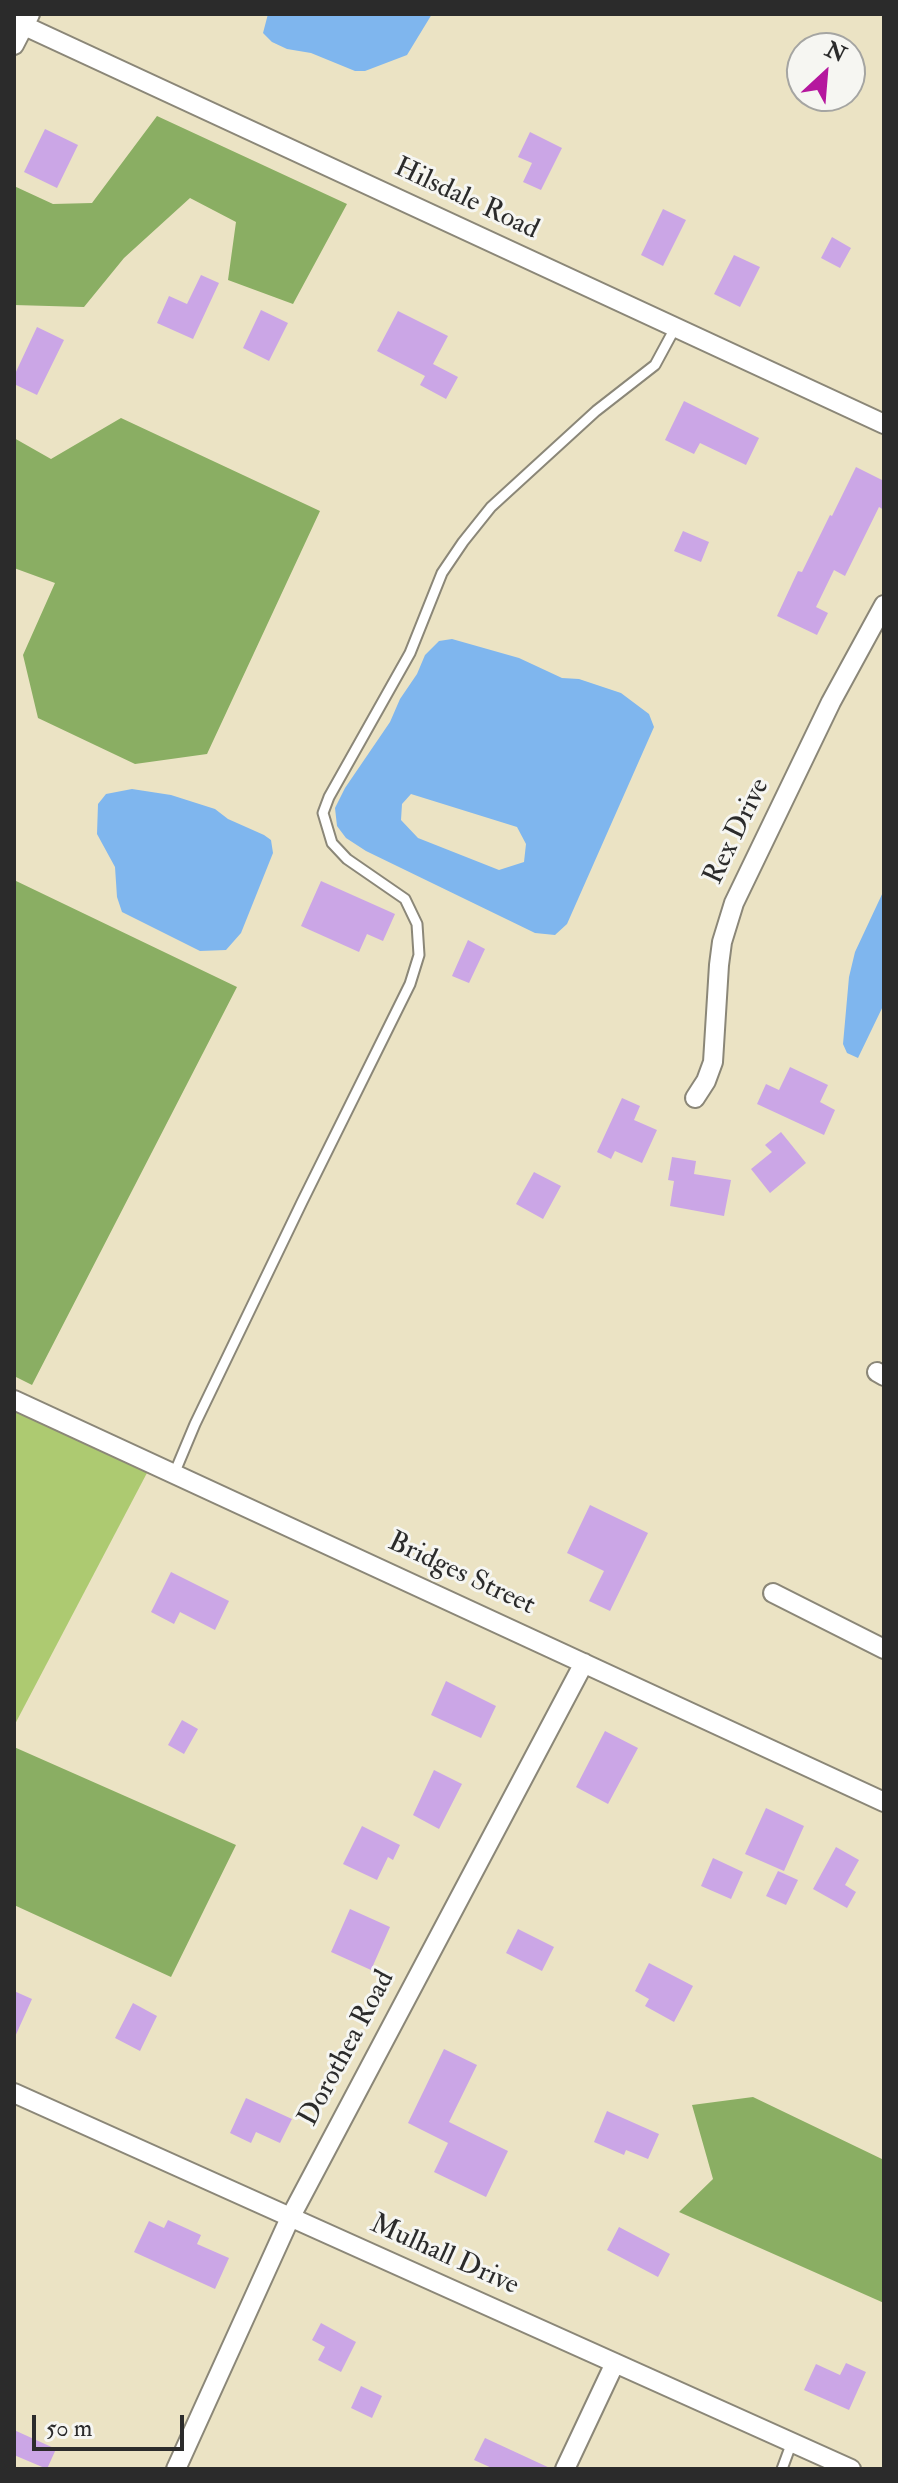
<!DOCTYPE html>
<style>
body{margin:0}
#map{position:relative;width:898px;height:2483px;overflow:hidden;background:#ebe3c4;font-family:"IM FELL Double Pica",serif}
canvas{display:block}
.frame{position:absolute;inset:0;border:16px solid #2b2b2b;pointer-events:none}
.north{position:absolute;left:786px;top:32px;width:80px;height:80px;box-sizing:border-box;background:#f6f6f2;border:2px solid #a5a5a2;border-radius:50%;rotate:26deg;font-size:22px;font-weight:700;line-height:32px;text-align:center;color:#2b2b2b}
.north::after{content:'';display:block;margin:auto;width:28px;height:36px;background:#b5179e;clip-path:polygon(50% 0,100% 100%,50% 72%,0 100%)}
.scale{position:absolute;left:32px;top:2415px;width:152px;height:36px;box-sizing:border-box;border:4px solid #2b2b2b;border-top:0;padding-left:10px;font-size:24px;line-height:28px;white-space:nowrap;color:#2b2b2b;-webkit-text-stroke:6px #f6f6f2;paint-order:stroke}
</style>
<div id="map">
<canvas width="898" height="2483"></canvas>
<div class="frame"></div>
<div class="north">N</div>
<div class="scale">50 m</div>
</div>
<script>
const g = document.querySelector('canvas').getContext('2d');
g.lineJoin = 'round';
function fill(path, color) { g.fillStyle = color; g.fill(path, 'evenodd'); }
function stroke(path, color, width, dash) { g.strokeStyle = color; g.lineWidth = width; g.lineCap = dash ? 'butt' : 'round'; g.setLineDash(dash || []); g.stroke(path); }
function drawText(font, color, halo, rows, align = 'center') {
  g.font = font + ' "IM FELL Double Pica",serif'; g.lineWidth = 6; g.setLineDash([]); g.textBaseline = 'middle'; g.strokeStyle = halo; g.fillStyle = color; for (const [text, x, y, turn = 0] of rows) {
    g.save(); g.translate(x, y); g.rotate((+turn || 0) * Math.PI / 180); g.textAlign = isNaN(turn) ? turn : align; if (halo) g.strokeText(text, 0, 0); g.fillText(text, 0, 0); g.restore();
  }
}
fill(new Path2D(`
 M 14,1409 L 148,1471 L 14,1726 Z`), '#adca71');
fill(new Path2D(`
 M 157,116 L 347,204 L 293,304 L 228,280 L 236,222 L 190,198 L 124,258 L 84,307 L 14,305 L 14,186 L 53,204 L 92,203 Z
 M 121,418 L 320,511 L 207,754 L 135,764 L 38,718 L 23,655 L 55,583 L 14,568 L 14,438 L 51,459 Z
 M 14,880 L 237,987 L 32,1385 L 14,1376 Z
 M 14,1747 L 236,1845 L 171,1977 L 14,1905 Z
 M 753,2097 L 884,2160 L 884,2303 L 679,2212 L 713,2179 L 692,2105 Z`), '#8aae63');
fill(new Path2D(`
 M 268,14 L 432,14 L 407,55 L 365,71 L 355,71 L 311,53 L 287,49 L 272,42 L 263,33 Z
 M 452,639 L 519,658 L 562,678 L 579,679 L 621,693 L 649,714 L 654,727 L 567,924 L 555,935 L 535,933 L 366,851 L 346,838 L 337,826 L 335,808 L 345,788 L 390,722 L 400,699 L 417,674 L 425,655 L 439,641 ZM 411,794 L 517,827 L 526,844 L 524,862 L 499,870 L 418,838 L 401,820 L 402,804 Z
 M 132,789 L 171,795 L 215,809 L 228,819 L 264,835 L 271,840 L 273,853 L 241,933 L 226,950 L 200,951 L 122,912 L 117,897 L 115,867 L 97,834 L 98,804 L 106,794 Z
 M 884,890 L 884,1004 L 858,1058 L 847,1053 L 843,1044 L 849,977 L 855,952 Z`), '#7fb6ee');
fill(new Path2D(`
 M 45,129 L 78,145 L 57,188 L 24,172 Z
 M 530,132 L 562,148 L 541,190 L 523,182 L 532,163 L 518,157 Z
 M 663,209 L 686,220 L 663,266 L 641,255 Z
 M 832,237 L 851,248 L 840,268 L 821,258 Z
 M 734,255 L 760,267 L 740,307 L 714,294 Z
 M 201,275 L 219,283 L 193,339 L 157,323 L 169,296 L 187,304 Z
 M 261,310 L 288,323 L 269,361 L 243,348 Z
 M 398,311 L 448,336 L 433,364 L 458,377 L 446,399 L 420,385 L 425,376 L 377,351 Z
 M 37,327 L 64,340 L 37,395 L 14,384 L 14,376 Z
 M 684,401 L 759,438 L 746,465 L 700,443 L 694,454 L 665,440 Z
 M 856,467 L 884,481 L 884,510 L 879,507 L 845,576 L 834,570 L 816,607 L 828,613 L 817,635 L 777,616 L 798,571 L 802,572 L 830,515 L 832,516 Z
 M 683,531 L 709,542 L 701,562 L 674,551 Z
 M 321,881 L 395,914 L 383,941 L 367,934 L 359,952 L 301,926 Z
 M 468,940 L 485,949 L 469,983 L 452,976 Z
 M 790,1067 L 828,1085 L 820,1102 L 835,1110 L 824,1135 L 757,1104 L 766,1084 L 779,1090 Z
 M 622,1098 L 640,1106 L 634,1120 L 657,1130 L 642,1163 L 615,1151 L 611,1159 L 597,1152 Z
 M 781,1132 L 806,1163 L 770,1193 L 751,1169 L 772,1152 L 765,1145 Z
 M 672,1157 L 696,1161 L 694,1174 L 731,1180 L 724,1216 L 670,1206 L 674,1181 L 668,1180 Z
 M 534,1172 L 561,1186 L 543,1219 L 516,1204 Z
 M 590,1505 L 648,1533 L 610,1611 L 589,1601 L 604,1571 L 567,1553 Z
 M 171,1572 L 229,1601 L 215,1630 L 180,1612 L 174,1624 L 151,1612 Z
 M 446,1681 L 496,1706 L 481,1738 L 431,1715 Z
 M 182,1720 L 198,1729 L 184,1754 L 168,1745 Z
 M 605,1731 L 638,1748 L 608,1804 L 576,1787 Z
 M 434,1770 L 462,1784 L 439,1829 L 413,1815 Z
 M 766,1808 L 804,1826 L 784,1871 L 745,1854 Z
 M 362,1826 L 400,1845 L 393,1860 L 388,1857 L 377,1880 L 343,1864 Z
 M 836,1847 L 859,1860 L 845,1885 L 856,1892 L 847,1908 L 813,1889 Z
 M 713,1858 L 743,1872 L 731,1899 L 701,1886 Z
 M 778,1871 L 798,1880 L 786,1905 L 766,1896 Z
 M 350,1909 L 390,1927 L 371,1970 L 331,1952 Z
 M 518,1929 L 554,1947 L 542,1971 L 506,1953 Z
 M 649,1963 L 693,1986 L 674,2022 L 645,2006 L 649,1999 L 635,1991 Z
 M 14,1991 L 32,1999 L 14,2039 Z
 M 133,2003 L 157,2016 L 140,2051 L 115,2038 Z
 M 444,2049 L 477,2065 L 449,2122 L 508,2151 L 486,2197 L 434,2172 L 448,2143 L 408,2123 Z
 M 246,2098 L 292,2119 L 280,2143 L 256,2132 L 251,2143 L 230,2133 Z
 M 607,2111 L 659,2134 L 648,2159 L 626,2150 L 624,2155 L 594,2142 Z
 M 168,2220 L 201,2235 L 197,2244 L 229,2258 L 215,2289 L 134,2252 L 149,2221 L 164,2228 Z
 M 619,2227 L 670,2254 L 658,2277 L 607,2250 Z
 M 321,2323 L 356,2342 L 341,2372 L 318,2360 L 325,2347 L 312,2340 Z
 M 846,2363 L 866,2372 L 849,2410 L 804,2390 L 816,2364 L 840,2375 Z
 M 361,2386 L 382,2396 L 372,2418 L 351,2408 Z
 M 14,2430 L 56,2449 L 47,2469 L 14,2455 Z
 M 485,2438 L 552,2469 L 494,2469 L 474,2460 Z`), '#cba6e6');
const lane = new Path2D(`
 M 174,1474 L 195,1424 L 302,1202 L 410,984 L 419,955 L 417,924 L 405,899 L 347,859 L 332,843 L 323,813 L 329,797 L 410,653 L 442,573 L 463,542 L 491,507 L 596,411 L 655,365 L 675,328
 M 782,2469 L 792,2442`);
const street = new Path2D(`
 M 14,21 L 884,424
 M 14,45 L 30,14
 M 695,1098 L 706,1081 L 713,1062 L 719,965 L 722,942 L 734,903 L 831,702 L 884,605
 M 877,1372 L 884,1376
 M 14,1400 L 884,1802
 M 773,1593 L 884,1649
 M 14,2093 L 851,2469
 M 176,2469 L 290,2218 L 584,1663
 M 565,2469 L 615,2363`);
stroke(lane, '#8b8778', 13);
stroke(street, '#8b8778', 22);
stroke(lane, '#fff', 9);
stroke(street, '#fff', 18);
drawText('28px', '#2b2b2b', '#f6f6f2', [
 ["Hilsdale Road",466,200,25],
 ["Rex Drive",738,832,-64],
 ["Bridges Street",461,1575,25],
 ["Dorothea Road",348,2049,-62],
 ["Mulhall Drive",444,2256,24]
]);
</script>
